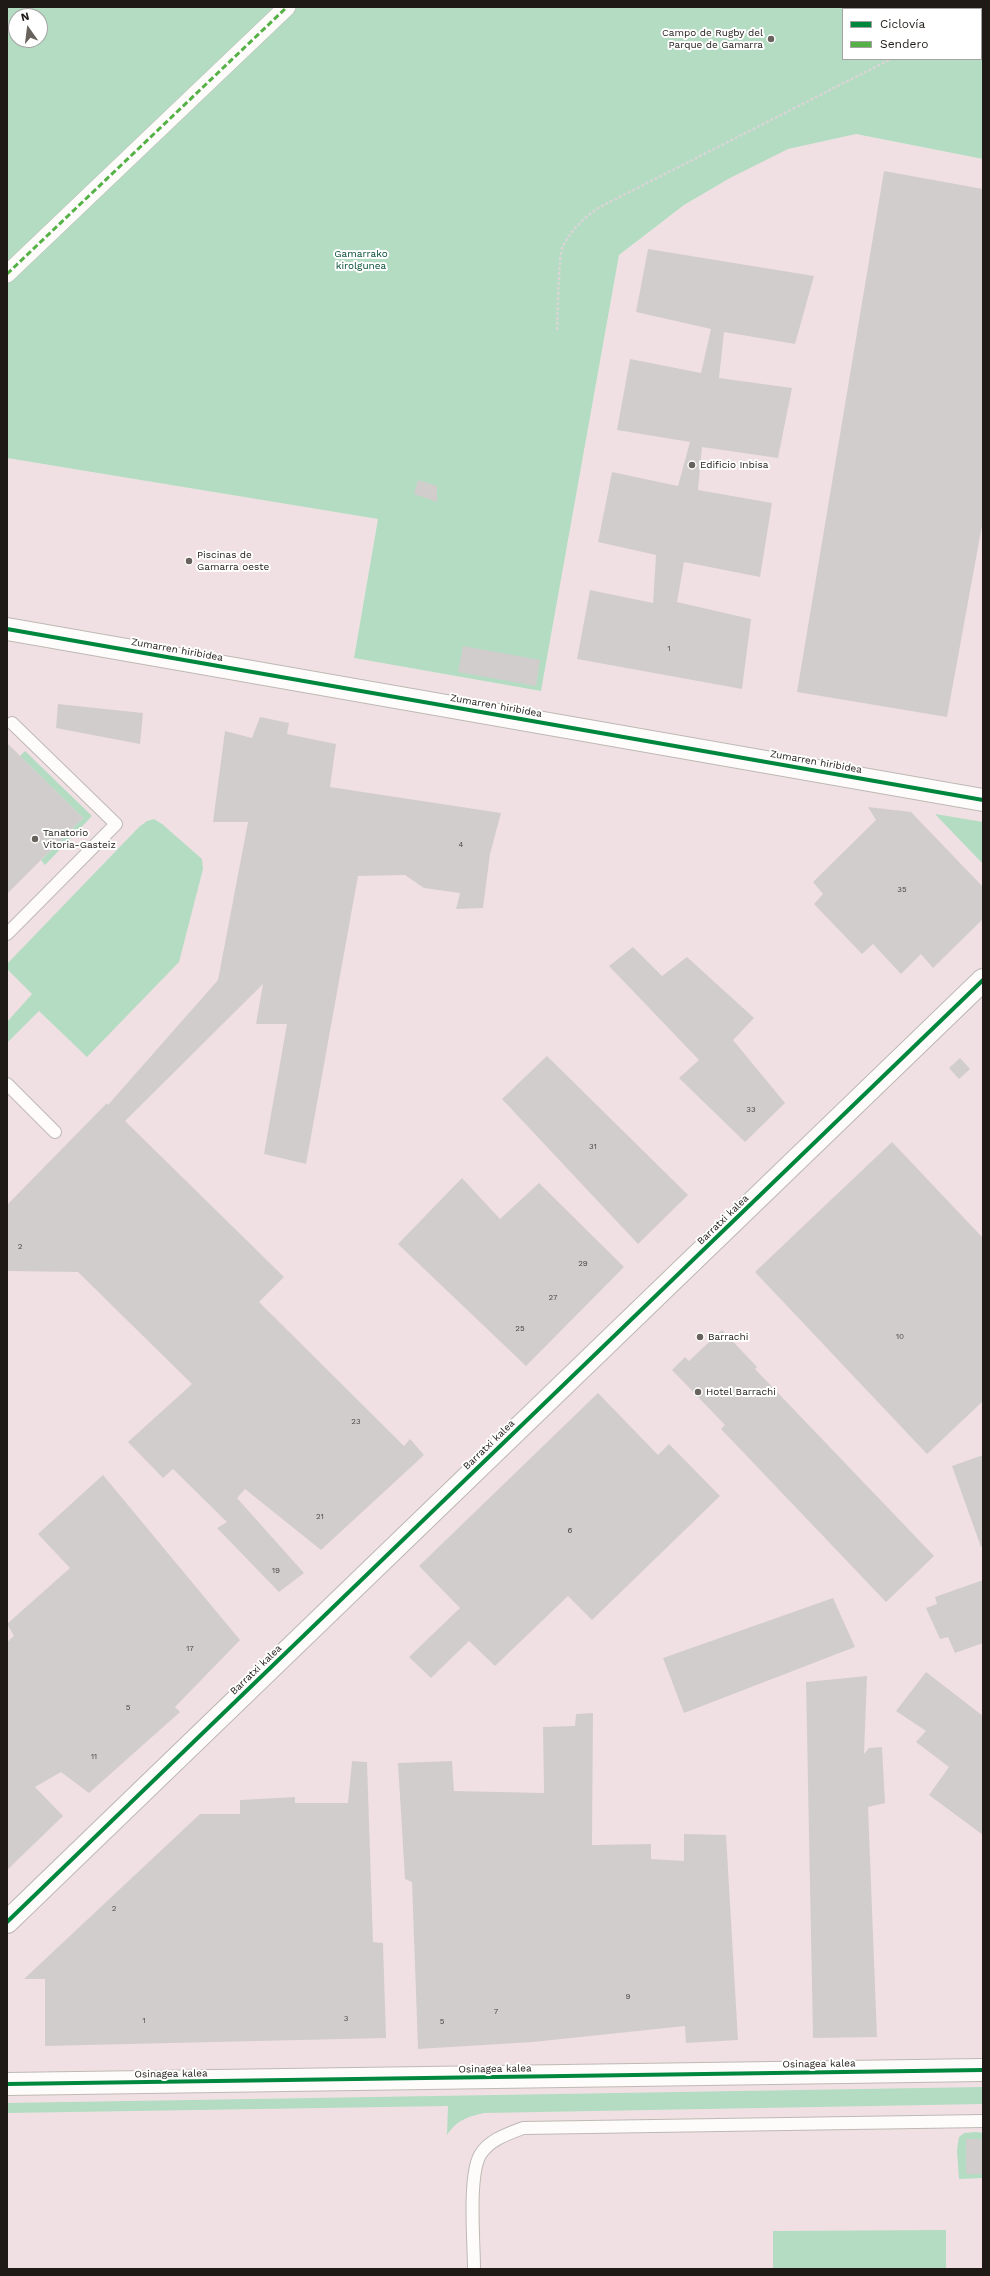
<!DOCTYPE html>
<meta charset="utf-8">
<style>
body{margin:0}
#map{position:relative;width:990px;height:2276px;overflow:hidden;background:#f0e9e2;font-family:"Work Sans",sans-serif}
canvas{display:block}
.frame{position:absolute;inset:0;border:8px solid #1f1a16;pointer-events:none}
.legend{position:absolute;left:842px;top:8px;width:140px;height:52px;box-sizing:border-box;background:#fff;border:1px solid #a5a3a2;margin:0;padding:5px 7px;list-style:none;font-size:12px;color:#1f1a16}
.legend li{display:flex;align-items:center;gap:8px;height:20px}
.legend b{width:20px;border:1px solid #a5a3a2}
.north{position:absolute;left:8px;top:8px;width:40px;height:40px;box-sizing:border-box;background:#fff;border:1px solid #a5a3a2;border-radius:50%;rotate:346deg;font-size:11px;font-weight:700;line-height:16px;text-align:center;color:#1f1a16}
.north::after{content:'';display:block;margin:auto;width:14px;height:18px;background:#68625d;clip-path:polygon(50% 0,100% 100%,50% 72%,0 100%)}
</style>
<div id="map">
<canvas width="990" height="2276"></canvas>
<div class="frame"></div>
<ul class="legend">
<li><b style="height:5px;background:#00873e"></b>Ciclovía</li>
<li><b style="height:5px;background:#55b145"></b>Sendero</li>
</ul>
<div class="north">N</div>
</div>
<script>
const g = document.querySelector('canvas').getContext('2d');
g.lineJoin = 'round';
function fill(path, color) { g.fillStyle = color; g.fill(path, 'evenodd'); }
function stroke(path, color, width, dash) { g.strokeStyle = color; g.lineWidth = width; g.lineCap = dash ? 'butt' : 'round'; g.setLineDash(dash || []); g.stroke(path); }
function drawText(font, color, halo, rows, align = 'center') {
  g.font = font + ' "Work Sans",sans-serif'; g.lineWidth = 4; g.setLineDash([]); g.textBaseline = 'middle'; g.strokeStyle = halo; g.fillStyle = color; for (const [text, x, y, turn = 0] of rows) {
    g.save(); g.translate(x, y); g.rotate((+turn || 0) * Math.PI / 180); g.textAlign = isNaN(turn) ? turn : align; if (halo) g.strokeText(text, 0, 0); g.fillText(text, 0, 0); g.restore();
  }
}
fill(new Path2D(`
 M 856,134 L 983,159 L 983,2269 L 7,2269 L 7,458 L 378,519 L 354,658 L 541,691 L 619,255 L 684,205 L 730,178 L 788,149 Z`), '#f1e0e3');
fill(new Path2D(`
 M 7,7 L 983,7 L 983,159 L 856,134 L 788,149 L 730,178 L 684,205 L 619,255 L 541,691 L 354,658 L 378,519 L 7,458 ZM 843,9 L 981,9 L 981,59 L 843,59 ZM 16,16 L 40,16 L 40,40 L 16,40 Z
 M 25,751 L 92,816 L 45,865 L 41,860 L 83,818 L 20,756 Z
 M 935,814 L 983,822 L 983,864 Z
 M 154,819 L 162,824 L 202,859 L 203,869 L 179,962 L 87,1057 L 39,1011 L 7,1043 L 7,1022 L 32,994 L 7,969 L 7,964 L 139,827 L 147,821 Z
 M 983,2087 L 983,2104 L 484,2113 C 467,2117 457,2120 447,2135 L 448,2106 L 7,2113 L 7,2103 Z
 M 976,2132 L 983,2133 L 983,2178 L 959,2179 L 957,2150 L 959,2137 L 964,2133 Z
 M 946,2230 L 946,2269 L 773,2269 L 773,2231 Z`), '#b3dcc3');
fill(new Path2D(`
 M 884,171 L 983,189 L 983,520 L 947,717 L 797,692 Z
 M 648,249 L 814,276 L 795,344 L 724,332 L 719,378 L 792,388 L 778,458 L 702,447 L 698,490 L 772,503 L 760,577 L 684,562 L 677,602 L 751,619 L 742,689 L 577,659 L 590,590 L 653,603 L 656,555 L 598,542 L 612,472 L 678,486 L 690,442 L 617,430 L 630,359 L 701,373 L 711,329 L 636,312 Z
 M 418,480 L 437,486 L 437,502 L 414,494 Z
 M 463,646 L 540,660 L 536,686 L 458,672 Z
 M 58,704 L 143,713 L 140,744 L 56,728 Z
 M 260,717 L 289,723 L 287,734 L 336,744 L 330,787 L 501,813 L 490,854 L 483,908 L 456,909 L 460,893 L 424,888 L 405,875 L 358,876 L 306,1164 L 264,1154 L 287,1024 L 256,1024 L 263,984 L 125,1121 L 284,1277 L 259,1302 L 404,1446 L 410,1439 L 424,1455 L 321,1550 L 245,1489 L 237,1498 L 304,1573 L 279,1592 L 217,1528 L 227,1522 L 173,1469 L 163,1478 L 128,1442 L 192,1384 L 78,1272 L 7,1271 L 7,1205 L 107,1103 L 108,1105 L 218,980 L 248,822 L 213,822 L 225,731 L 252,738 Z
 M 7,743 L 83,818 L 7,894 Z
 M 868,807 L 911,812 L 983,887 L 983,919 L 933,968 L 921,954 L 901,974 L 873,944 L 862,954 L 814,904 L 823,894 L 813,882 L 876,820 Z
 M 633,947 L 662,976 L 687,957 L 754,1018 L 733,1040 L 785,1103 L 745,1142 L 679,1078 L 699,1060 L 609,966 Z
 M 547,1056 L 688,1195 L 638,1244 L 502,1099 Z
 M 960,1058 L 970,1069 L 959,1079 L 949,1068 Z
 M 892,1142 L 983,1238 L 983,1401 L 927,1454 L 755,1272 Z
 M 462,1178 L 500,1219 L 539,1183 L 624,1267 L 526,1366 L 398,1244 Z
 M 722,1330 L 757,1367 L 755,1369 L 934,1556 L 886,1602 L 721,1429 L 725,1425 L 672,1370 L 685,1357 L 689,1361 Z
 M 598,1393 L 658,1455 L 669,1444 L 720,1496 L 592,1620 L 568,1596 L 495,1666 L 469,1641 L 431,1678 L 409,1657 L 460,1608 L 419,1566 Z
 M 983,1455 L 983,1546 L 981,1547 L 952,1466 Z
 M 103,1475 L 240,1640 L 175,1707 L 180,1712 L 89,1793 L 61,1772 L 35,1787 L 63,1816 L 7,1870 L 7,1642 L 14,1636 L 7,1624 L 70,1568 L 38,1534 Z
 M 983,1580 L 983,1643 L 955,1653 L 948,1637 L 940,1639 L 926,1608 L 937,1604 L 935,1597 Z
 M 833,1598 L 855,1647 L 684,1713 L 663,1658 Z
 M 926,1672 L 983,1716 L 983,1835 L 929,1795 L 949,1767 L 916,1742 L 926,1731 L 896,1711 Z
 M 867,1676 L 864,1754 L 869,1748 L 882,1747 L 885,1803 L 868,1807 L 877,2037 L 813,2038 L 806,1682 Z
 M 593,1713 L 592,1845 L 651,1844 L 651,1859 L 684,1861 L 684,1834 L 726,1835 L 738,2040 L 686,2043 L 685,2026 L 533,2042 L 418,2049 L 412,1882 L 405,1879 L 398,1763 L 452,1761 L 454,1791 L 544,1793 L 543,1727 L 575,1726 L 576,1714 Z
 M 352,1761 L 367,1762 L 373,1942 L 383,1943 L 386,2038 L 45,2046 L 45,1979 L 24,1979 L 200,1814 L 240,1814 L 240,1800 L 295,1797 L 295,1803 L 348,1803 Z
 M 966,2139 L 983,2139 L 983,2174 L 966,2174 Z`), '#d2cdcd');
const service = new Path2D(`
 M 7,934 L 116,824 L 12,723
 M 7,1084 L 55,1132
 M 474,2269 C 474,2242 468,2177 480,2155 C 489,2140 507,2134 523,2128 L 983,2121`);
const pedestrian = new Path2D(`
 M 7,274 L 287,7`);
const minor = new Path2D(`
 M 7,2084 L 983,2070`);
const tertiary = new Path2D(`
 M 7,629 L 983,800
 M 7,1922 L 983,980`);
stroke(service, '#beb9b3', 14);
stroke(pedestrian, '#beb9b3', 18);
stroke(minor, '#beb9b3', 24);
stroke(tertiary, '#beb9b3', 24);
stroke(new Path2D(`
 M 981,11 L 983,10
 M 557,330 C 558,314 558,257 563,246 C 571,230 583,219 598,208 L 891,59`), '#d8d5d4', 2.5, [3, 2]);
stroke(service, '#fdfcfb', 12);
stroke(pedestrian, '#fdfcfb', 17);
stroke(minor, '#fdfcfb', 22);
stroke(tertiary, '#fdfcfb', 22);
stroke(new Path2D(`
 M 7,274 L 287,7`), '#55b145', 3, [6, 3]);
stroke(new Path2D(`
 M 7,629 L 983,800
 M 7,1922 L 983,980
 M 7,2084 L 983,2070`), '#00873e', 4);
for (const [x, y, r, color] of [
 [771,39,4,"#68625d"],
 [692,465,4,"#68625d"],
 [189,561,4,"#68625d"],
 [35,839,4,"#68625d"],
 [700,1337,4,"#68625d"],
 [698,1392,4,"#68625d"]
]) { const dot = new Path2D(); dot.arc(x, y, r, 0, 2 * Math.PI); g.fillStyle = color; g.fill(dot); stroke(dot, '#fff', 1.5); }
drawText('8px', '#4c4744', null, [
 ["1",669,649],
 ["4",461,845],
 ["35",902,890],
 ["33",751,1110],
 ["31",593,1147],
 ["2",20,1247],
 ["29",583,1264],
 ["27",553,1298],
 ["25",520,1329],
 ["10",900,1337],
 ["23",356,1422],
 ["21",320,1517],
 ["6",570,1531],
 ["19",276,1571],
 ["17",190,1649],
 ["5",128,1708],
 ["11",94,1757],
 ["2",114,1909],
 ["9",628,1997],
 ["7",496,2012],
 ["3",346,2019],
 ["1",144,2021],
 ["5",442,2022]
]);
drawText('10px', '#1f1a16', '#fff', [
 ["Campo de Rugby del",763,33,"right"],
 ["Parque de Gamarra",763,45,"right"],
 ["Edificio Inbisa",700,465],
 ["Piscinas de",197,555],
 ["Gamarra oeste",197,567],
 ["Tanatorio",43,833],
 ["Vitoria-Gasteiz",43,845],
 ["Barrachi",708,1337],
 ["Hotel Barrachi",706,1392]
], 'left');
drawText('10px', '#014b31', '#fff', [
 ["Gamarrako",361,254],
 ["kirolgunea",361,266]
]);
drawText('10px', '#1f1a16', '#fff', [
 ["Zumarren hiribidea",177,650,10],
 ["Zumarren hiribidea",496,706,10],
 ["Zumarren hiribidea",816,762,10],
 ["Barratxi kalea",723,1220,-44],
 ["Barratxi kalea",489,1445,-44],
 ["Barratxi kalea",256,1670,-44],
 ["Osinagea kalea",819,2064,-1],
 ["Osinagea kalea",495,2069,-1],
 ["Osinagea kalea",171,2074,-1]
]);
</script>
